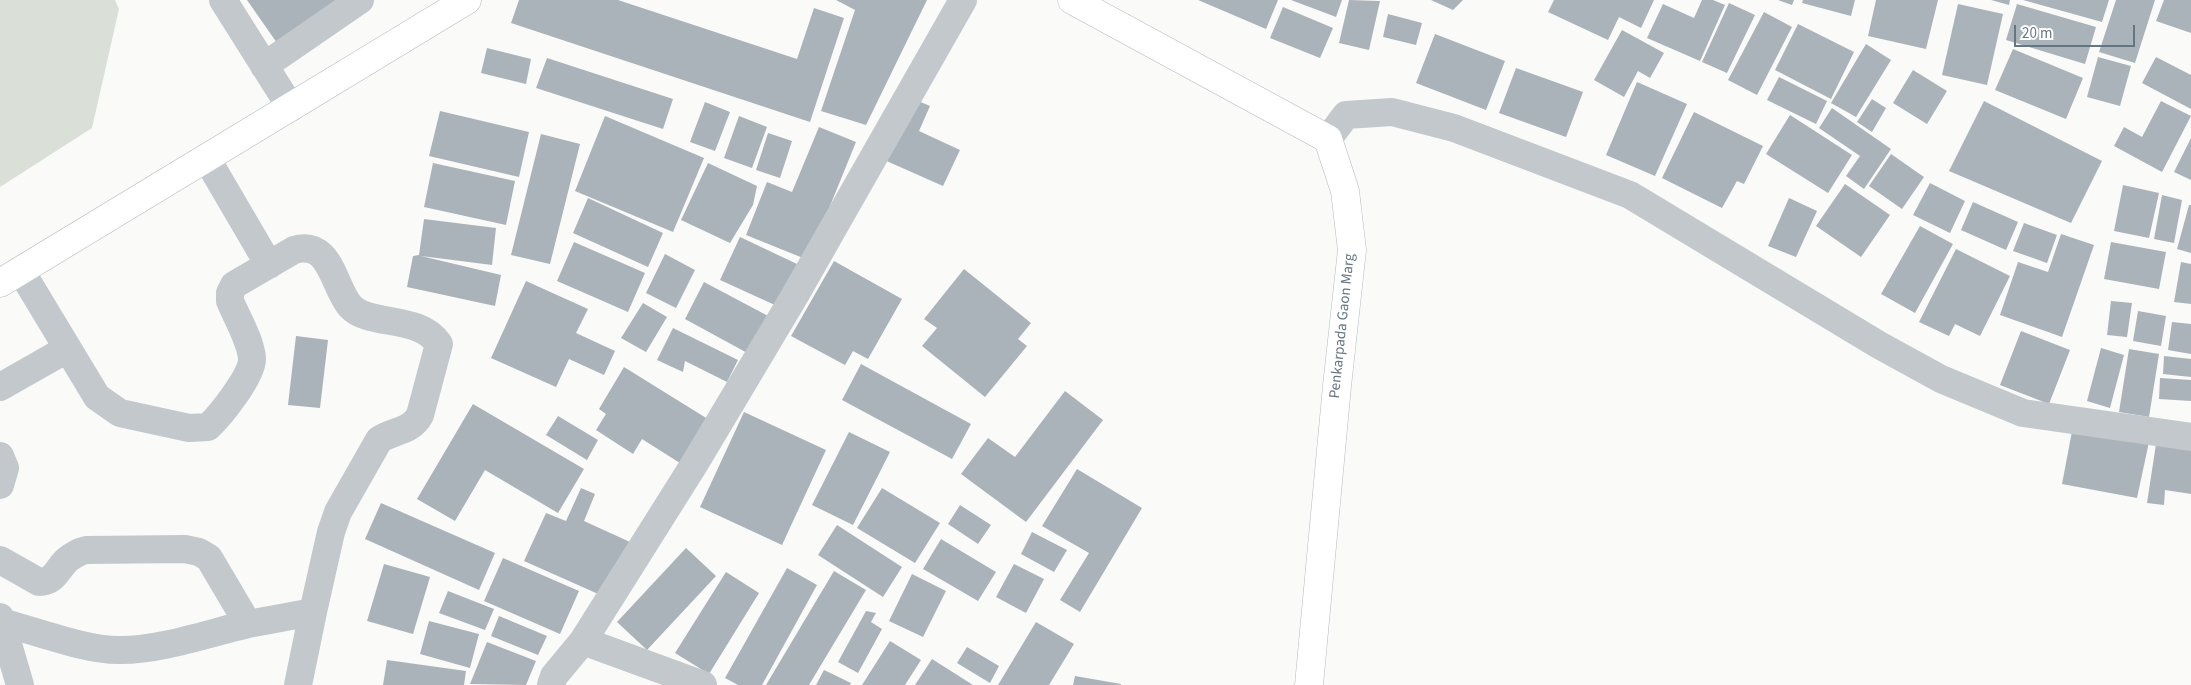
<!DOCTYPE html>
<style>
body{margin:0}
#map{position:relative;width:2191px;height:685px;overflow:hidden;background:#fafaf8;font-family:"Source Sans 3",sans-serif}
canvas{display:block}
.scale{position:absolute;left:2014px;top:25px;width:121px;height:22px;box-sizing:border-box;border:2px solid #657683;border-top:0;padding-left:6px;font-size:15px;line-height:18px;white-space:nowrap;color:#657683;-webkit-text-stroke:4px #fff;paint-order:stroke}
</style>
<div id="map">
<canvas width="2191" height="685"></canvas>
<div class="scale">20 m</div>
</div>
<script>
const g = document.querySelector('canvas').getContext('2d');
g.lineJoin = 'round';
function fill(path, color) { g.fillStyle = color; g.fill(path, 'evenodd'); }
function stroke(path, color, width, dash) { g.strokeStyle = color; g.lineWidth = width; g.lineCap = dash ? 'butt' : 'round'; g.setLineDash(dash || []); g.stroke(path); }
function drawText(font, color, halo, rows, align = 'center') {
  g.font = font + ' "Source Sans 3",sans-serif'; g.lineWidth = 5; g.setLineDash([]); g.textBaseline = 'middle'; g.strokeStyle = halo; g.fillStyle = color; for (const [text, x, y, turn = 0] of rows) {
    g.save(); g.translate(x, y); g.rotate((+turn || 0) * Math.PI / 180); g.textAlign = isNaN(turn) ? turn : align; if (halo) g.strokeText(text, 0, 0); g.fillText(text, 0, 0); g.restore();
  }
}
fill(new Path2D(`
 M 0,0 L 115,0 L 119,9 L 92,128 L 0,187 Z`), '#dadfd7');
fill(new Path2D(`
 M 247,0 L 345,0 L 277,43 Z
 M 519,0 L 618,0 L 797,59 L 814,8 L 844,18 L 810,122 L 511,23 Z
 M 836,0 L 927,0 L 866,125 L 821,111 L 855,10 Z
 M 1198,0 L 1278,0 L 1266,29 Z
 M 1291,0 L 1342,0 L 1336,17 Z
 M 1349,0 L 1380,1 L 1369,50 L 1339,43 Z
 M 1431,0 L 1463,0 L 1453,10 Z
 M 1554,0 L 1654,0 L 1641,28 L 1619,17 L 1608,40 L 1548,12 Z
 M 1702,0 L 1713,0 L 1725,5 L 1700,61 L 1647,38 L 1663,4 L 1694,18 Z
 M 1778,0 L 1794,0 L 1792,5 Z
 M 1803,0 L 1855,0 L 1851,16 L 1802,3 Z
 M 1876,0 L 1938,0 L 1926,49 L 1868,36 Z
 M 1991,0 L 2010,0 L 2009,5 Z
 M 2023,0 L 2109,0 L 2102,22 Z
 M 2116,0 L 2155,0 L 2135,63 L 2099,52 Z
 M 2164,0 L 2191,0 L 2191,33 L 2156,21 Z
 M 1729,3 L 1755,15 L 1727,73 L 1702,62 Z
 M 1958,4 L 2003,14 L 1987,85 L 1942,75 Z
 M 2017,4 L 2096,27 L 2085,64 L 2006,40 Z
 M 1283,7 L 1333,28 L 1320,58 L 1270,38 Z
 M 1764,12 L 1792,27 L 1757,95 L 1728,80 Z
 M 1388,14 L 1422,23 L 1416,45 L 1383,37 Z
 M 1798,24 L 1854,52 L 1831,99 L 1775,70 Z
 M 1622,30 L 1664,53 L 1650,78 L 1638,71 L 1624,97 L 1594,80 Z
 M 1435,34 L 1505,61 L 1486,110 L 1416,83 Z
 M 1866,44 L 1891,60 L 1856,117 L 1831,103 Z
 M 487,48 L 531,59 L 526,84 L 481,73 Z
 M 2013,49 L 2083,78 L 2066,119 L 1995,90 Z
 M 2098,57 L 2131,66 L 2120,106 L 2087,97 Z
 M 2156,57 L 2191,75 L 2191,109 L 2142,83 Z
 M 547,58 L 673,99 L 663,129 L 536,88 Z
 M 1516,68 L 1583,92 L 1566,137 L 1499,113 Z
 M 1913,70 L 1947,91 L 1927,124 L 1893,103 Z
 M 1779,77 L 1827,101 L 1816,124 L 1767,100 Z
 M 1637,82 L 1687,104 L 1655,176 L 1606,155 Z
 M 911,98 L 930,106 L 919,131 L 960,150 L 943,186 L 882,159 Z
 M 1872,99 L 1886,108 L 1872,132 L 1857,122 Z
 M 1984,101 L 2102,161 L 2071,223 L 1949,171 Z
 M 2161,101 L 2191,116 L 2162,172 L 2114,146 L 2124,127 L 2142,137 Z
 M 705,102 L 730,112 L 715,151 L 690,142 Z
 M 1832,108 L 1891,149 L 1864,189 L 1846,176 L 1860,156 L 1819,128 Z
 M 440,111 L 529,132 L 519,177 L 429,156 Z
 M 1694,112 L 1763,146 L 1744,184 L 1737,181 L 1722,208 L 1662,178 Z
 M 1790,115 L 1852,155 L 1828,193 L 1766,154 Z
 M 605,116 L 704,158 L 673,232 L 575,191 Z
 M 739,116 L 767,127 L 752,168 L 724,158 Z
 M 819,127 L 856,142 L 808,260 L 746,235 L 767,182 L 792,192 Z
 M 768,133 L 792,141 L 780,178 L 756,170 Z
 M 541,134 L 580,144 L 550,264 L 511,255 Z
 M 2191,138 L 2191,180 L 2174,172 Z
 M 1891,154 L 1924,177 L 1902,209 L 1869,186 Z
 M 433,163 L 515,181 L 506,225 L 424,207 Z
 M 708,163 L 757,186 L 753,205 L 730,243 L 681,220 Z
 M 1930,183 L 1965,201 L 1950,233 L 1913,215 Z
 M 1845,184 L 1890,215 L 1861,257 L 1816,226 Z
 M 2123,185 L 2159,193 L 2149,238 L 2114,231 Z
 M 2162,195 L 2182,200 L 2174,243 L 2154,239 Z
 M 588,198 L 663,233 L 648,267 L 573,233 Z
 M 1789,198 L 1817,211 L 1796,257 L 1768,246 Z
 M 1973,202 L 2018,222 L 2006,250 L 1961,230 Z
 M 2189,205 L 2191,205 L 2191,253 L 2177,249 Z
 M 424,219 L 496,228 L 492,265 L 421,256 L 501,275 L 495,306 L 407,287 L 413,256 L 419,255 Z
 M 2024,223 L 2057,235 L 2047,263 L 2013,251 Z
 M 1920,226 L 1953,244 L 1915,313 L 1881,294 Z
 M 2061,234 L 2094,245 L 2062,337 L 2000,315 L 2018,262 L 2048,272 Z
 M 740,237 L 797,264 L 777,306 L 720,280 Z
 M 574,242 L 645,273 L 628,312 L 557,281 Z
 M 2111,242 L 2166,252 L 2159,289 L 2104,279 Z
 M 1956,249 L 2010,276 L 1980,336 L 1955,324 L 1949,336 L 1919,322 Z
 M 665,254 L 695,270 L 676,308 L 646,293 Z
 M 834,261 L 902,299 L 868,359 L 853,351 L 845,365 L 791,336 Z
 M 2181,262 L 2191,264 L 2191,304 L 2174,302 Z
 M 964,269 L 1031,323 L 1018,339 L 1027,346 L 985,397 L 922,346 L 937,328 L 924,319 Z
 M 526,281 L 588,309 L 576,333 L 615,351 L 604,375 L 569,359 L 556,387 L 491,358 Z
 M 704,282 L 770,317 L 751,355 L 685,319 Z
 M 2111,301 L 2132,303 L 2127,337 L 2107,335 Z
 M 643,303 L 667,317 L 646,352 L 621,338 Z
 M 2138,311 L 2166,316 L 2161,346 L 2133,341 Z
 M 2172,322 L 2191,324 L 2191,354 L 2168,350 Z
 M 673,328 L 738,360 L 727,382 L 685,361 L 683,372 L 657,360 Z
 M 2021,331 L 2070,350 L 2049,404 L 2000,385 Z
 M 296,336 L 328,340 L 320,408 L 288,405 Z
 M 2101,348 L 2124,355 L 2110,408 L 2087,401 Z
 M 2129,349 L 2159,354 L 2149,417 L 2119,412 Z
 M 2164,356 L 2191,359 L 2191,377 L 2163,374 Z
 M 861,364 L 971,424 L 952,459 L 842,400 Z
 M 624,367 L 711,421 L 683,465 L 642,439 L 633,454 L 596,430 L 606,414 L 599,409 Z
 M 2160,378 L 2191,380 L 2191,401 L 2159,399 Z
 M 1065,391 L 1103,420 L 1026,522 L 961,474 L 988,438 L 1015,457 Z
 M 473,404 L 584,469 L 558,513 L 485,470 L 455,521 L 417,499 Z
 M 744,412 L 826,450 L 782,545 L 700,507 Z
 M 558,416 L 598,440 L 587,460 L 546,435 Z
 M 2073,426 L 2149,442 L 2137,498 L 2062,484 Z
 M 849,432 L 890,452 L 853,525 L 812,505 Z
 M 2156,444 L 2191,449 L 2191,494 L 2165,490 L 2164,505 L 2147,503 Z
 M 1077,469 L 1142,508 L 1080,612 L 1060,600 L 1089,553 L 1042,526 Z
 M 581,488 L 595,494 L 584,521 L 630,542 L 605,597 L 524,561 L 546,513 L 566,521 Z
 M 882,488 L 940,523 L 915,563 L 857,528 Z
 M 381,503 L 495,553 L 479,590 L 365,539 Z
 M 960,505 L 991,525 L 978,544 L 948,524 Z
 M 837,525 L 902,567 L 883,597 L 818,555 Z
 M 1032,532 L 1067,550 L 1054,572 L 1021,554 Z
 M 941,539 L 996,572 L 978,601 L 923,569 Z
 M 686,548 L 716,576 L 647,650 L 617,622 Z
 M 503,558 L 579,591 L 560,634 L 484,601 Z
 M 384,564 L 430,577 L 413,634 L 367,621 Z
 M 1014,564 L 1044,579 L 1026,613 L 996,597 Z
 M 787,568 L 817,585 L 762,685 L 738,685 L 725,678 Z
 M 834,571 L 866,590 L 809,685 L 766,685 Z
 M 726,572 L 759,593 L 709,674 L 675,653 Z
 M 912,574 L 946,591 L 923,637 L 889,621 Z
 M 448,591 L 494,609 L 485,630 L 439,613 Z
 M 866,611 L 876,613 L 871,622 L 882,629 L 858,673 L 838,662 Z
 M 499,616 L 547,636 L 538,655 L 491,636 Z
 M 429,621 L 479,634 L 470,668 L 420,654 Z
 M 1036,622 L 1074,644 L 1049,685 L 998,685 Z
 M 890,641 L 921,660 L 905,685 L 862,685 Z
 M 487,642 L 536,661 L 526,685 L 470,684 Z
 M 967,647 L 999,666 L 990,683 L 957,663 Z
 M 932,659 L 973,685 L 915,685 Z
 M 387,660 L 466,671 L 464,685 L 383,685 Z
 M 824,670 L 851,683 L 850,685 L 816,685 Z
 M 1075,676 L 1121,684 L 1121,685 L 1073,685 Z`), '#aab3b9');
const secondary = new Path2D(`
 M 1072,0 L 1328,139 L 1345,191 L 1352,250 L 1337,386 L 1309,685
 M 0,283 L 467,0`);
stroke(secondary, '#b3babf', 29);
stroke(new Path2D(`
 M 223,0 L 291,108
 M 264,66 L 360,0
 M 1328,139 L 1346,115 L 1392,112 L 1454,128 L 1630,195 L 1879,345 L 1941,379 L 2023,413 L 2191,437
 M 207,159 L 269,265
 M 0,387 L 67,349
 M 0,456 L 5,468 L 0,485
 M 0,560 L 39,582 C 55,582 57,569 67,560 C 73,555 78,552 86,550 L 185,549 L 199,552 L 209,558 L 248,624 L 313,612 L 331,532 L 338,512 L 379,440 C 394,430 411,432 420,415 L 439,344 C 419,314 369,327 350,306 C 333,286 331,239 294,250 L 234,285 L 230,293 L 230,301 C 237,318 251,341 252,359 C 252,376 220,416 208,427 L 189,428 L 120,413 L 97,397 L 21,271
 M 0,617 L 20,685
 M 1,622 C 36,631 86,651 121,650 C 161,650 209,633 248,624
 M 583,641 L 703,685
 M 298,685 L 313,612
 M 551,685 L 554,676 L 583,641 L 695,463 L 794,297 L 963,0`), '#c3c8cc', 28);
stroke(secondary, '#fff', 28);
drawText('15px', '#657683', '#fff', [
 ["Penkarpada Gaon Marg",1343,326,-84]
]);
</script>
